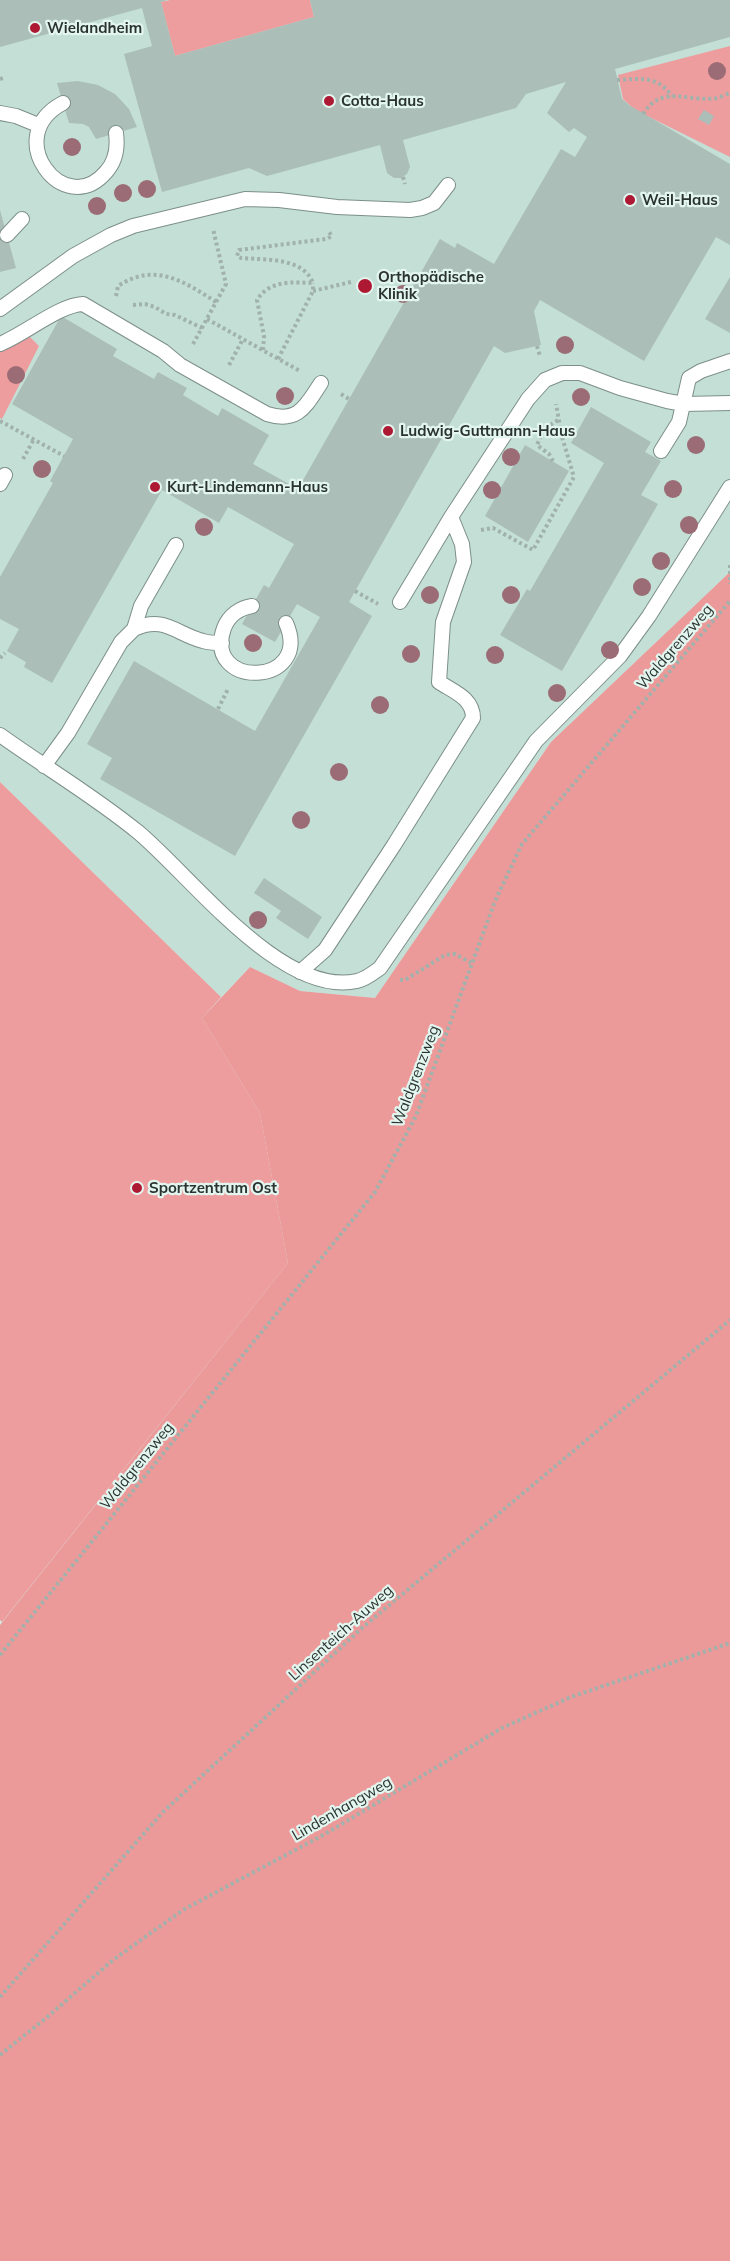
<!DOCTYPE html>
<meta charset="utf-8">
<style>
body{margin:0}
canvas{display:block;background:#d5e9e2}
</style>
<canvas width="730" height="2261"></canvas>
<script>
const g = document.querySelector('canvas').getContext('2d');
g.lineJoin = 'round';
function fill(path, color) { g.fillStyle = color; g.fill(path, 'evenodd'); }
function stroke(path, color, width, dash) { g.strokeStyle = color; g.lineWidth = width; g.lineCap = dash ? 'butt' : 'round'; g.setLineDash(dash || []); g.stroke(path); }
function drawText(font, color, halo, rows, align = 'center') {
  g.font = font + ' Mulish,sans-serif'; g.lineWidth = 4.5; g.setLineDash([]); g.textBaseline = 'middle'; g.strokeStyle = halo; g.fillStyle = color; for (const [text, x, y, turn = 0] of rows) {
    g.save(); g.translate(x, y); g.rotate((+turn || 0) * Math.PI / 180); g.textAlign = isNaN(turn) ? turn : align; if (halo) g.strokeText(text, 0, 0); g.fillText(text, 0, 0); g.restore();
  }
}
fill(new Path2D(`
 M 0,0 L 730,0 L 730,572 L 551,742 L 375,998 L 300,991 L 250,967 L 221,997 L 0,782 Z`), '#c3dfd6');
fill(new Path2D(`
 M 170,0 L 310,0 L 314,17 L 175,56 L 161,2 Z
 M 730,46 L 730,157 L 635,110 L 623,99 L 618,75 Z
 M 30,337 L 39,346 L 2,419 L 0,418 L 0,351 Z
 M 0,782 L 221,997 L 202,1018 L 260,1113 L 288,1263 L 2,1622 L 0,1620 Z`), '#ee9d9e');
fill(new Path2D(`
 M 730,572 L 730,2261 L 0,2261 L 0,1625 L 288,1263 L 260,1113 L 202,1018 L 250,967 L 300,991 L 375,998 L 551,742 Z`), '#ec999a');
fill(new Path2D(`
 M 0,0 L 167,0 L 161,2 L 175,56 L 314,17 L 310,0 L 730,0 L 730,37 L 615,69 L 622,99 L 629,105 L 730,164 L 730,245 L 716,237 L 644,361 L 540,300 L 534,311 L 541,345 L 505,353 L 494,346 L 349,602 L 372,616 L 235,856 L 100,779 L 112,758 L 87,744 L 134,661 L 255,731 L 320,617 L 297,604 L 275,642 L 242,624 L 264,585 L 269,588 L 294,544 L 228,507 L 219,523 L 162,490 L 52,683 L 24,667 L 26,662 L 7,651 L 19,629 L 0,619 L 0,577 L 53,483 L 50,481 L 73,439 L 12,404 L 61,316 L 117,349 L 113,356 L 154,379 L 158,372 L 187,388 L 183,395 L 218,416 L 222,408 L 269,435 L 253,464 L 298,489 L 440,239 L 455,248 L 457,243 L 494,264 L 561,149 L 575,157 L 587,137 L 574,128 L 569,132 L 547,113 L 566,82 L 526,94 L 516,108 L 403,140 L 410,167 L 407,174 L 401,178 L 394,178 L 387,173 L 380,145 L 267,176 L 249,168 L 162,192 L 124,54 L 152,46 L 142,8 L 0,47 Z
 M 78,81 L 98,85 L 115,94 L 129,109 L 137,127 L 96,139 L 89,127 L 83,124 L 69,123 L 57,83 Z
 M 704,110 L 714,116 L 709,125 L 698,119 Z
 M 0,210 L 16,268 L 0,272 Z
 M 730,277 L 730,333 L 705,319 Z
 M 591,407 L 651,442 L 645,452 L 661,461 L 641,495 L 658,504 L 562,671 L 500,635 L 527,589 L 530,591 L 604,463 L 571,443 Z
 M 525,445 L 569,471 L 528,542 L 485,516 Z
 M 264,878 L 322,917 L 308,939 L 276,918 L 281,911 L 254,893 Z`), '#abbeb8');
const service = new Path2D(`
 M 63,103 C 0,136 64,221 106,172 C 116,161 118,148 116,133
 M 0,113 L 16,116 L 38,125
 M 7,235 L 22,219
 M 0,309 L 73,256 L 111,235 L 133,226 L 245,199 L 279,200 L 337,207 L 410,210 L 422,208 L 434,203 L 448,185
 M 0,344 C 25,334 59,305 83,304 L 163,351 L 180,365 L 267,414 C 299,424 306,405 321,383
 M 661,451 L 679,422 L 689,378 L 701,371 L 730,361
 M 0,484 L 5,475
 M 400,602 L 451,517 L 528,399 L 545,380 L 562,373 L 580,373 L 620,388 L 667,401 L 684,404 L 730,403
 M 252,606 C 240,608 229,615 224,628 C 202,690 314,687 286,623
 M 134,629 C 164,615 176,634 203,641 C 209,643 216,643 222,643
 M 0,735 C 46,768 94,796 138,832 C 190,875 282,998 357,981 C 366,979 373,973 380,968 L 536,741 L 620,656 L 649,616 L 730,487
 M 44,766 L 68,733 L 121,642 L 134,629 L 141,606 L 176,545
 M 300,972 L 325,950 L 394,845 L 473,718 C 473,698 454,692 439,682 L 443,622 L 464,562 L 462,544 L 451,517`);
stroke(service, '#7d8f89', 16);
stroke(new Path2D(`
 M 0,79 L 3,78
 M 617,80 C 640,79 657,75 672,96
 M 643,114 C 663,83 688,103 717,98 C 721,97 726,94 730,93
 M 403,177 L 405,184
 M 313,291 L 351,282
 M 116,296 L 118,286 C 154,262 184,281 216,302
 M 133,305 L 145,304 L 155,307 L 166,314 L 175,315 L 202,328
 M 207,319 L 300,371
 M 193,344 L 226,284 L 213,229
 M 537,346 L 540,356
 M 263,350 L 264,336 L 257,300 C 269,280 293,282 313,283 C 303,257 265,260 241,258 L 237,256 L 239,250 L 326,239 L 332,236 L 328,231
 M 278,359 L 313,291 L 313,283
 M 229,365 L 243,339
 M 341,394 L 349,399
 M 0,421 L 64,456
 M 23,459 L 34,439
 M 553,461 L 549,454 L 537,445 L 544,429 L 558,420
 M 481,530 L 493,528 L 533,550 L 574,477 L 562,437 L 556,404
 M 730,565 L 730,584
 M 355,591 L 378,604
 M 0,658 L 5,653
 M 218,709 L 228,689
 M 400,980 L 405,980 L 445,955 L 455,954 L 471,963
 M 0,1655 L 375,1192 L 416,1116 L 495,901 L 522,844 L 730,601
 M 0,1997 L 163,1812 L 362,1628 L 730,1320
 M 0,2055 L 45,2019 L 113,1960 L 183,1910 L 325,1834 L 502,1728 L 571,1697 L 730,1643`), '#a1b1ab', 4, [3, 3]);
stroke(service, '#fff', 14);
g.fillStyle = '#9b6c75';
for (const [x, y] of [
 [717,71],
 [72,147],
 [147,189],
 [123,193],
 [97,206],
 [403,294],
 [565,345],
 [16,375],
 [285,396],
 [581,397],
 [696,445],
 [511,457],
 [42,469],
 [673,489],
 [492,490],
 [689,525],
 [204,527],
 [661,561],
 [642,587],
 [430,595],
 [511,595],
 [253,643],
 [610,650],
 [411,654],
 [495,655],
 [557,693],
 [380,705],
 [339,772],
 [301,820],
 [258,920]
]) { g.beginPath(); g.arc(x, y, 9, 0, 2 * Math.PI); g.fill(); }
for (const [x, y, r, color] of [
 [35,28,6,"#ad1933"],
 [329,101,6,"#ad1933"],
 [630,200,6,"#ad1933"],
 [365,286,8,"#ad1933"],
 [388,431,6,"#ad1933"],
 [155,487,6,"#ad1933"],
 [137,1188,6,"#ad1933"]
]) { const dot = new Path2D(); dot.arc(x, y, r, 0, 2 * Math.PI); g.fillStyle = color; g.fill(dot); stroke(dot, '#e2f6ef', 2); }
drawText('bold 15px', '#2b3330', '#e2f6ef', [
 ["Wielandheim",47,28],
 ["Cotta-Haus",341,101],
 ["Weil-Haus",642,200],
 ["Orthopädische",378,277],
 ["Klinik",378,294],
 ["Ludwig-Guttmann-Haus",400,431],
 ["Kurt-Lindemann-Haus",167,487],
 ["Sportzentrum Ost",149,1188]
], 'left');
drawText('15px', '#2b3330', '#e2f6ef', [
 ["Waldgrenzweg",675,647,-49],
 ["Waldgrenzweg",416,1076,-69],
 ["Waldgrenzweg",137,1466,-51],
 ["Linsenteich-Auweg",341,1633,-42],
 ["Lindenhangweg",342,1809,-30]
]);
</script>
